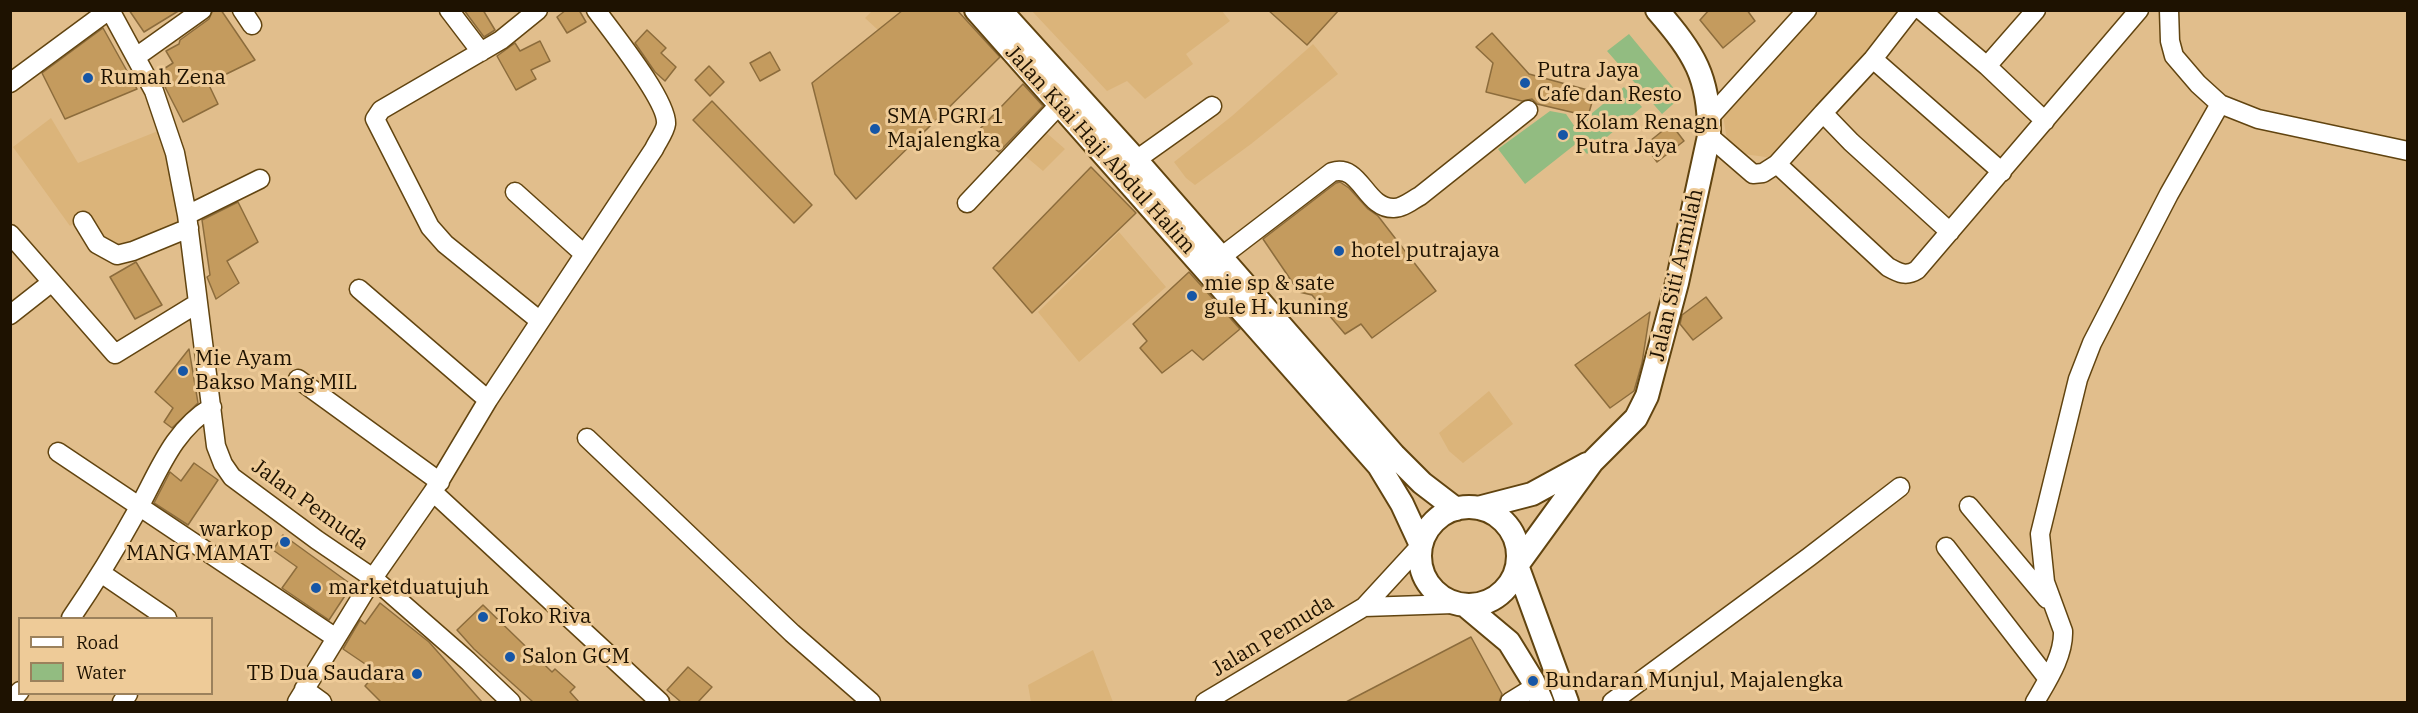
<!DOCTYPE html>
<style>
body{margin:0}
#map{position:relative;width:2418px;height:713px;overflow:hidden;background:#e1be8c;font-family:"IBM Plex Serif",serif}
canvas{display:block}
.frame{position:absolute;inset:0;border:12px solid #1e1201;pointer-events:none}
.legend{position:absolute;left:18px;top:617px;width:195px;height:78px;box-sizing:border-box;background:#eecb98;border:2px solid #9b815c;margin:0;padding:8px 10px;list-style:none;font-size:18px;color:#1e1201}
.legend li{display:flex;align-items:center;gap:12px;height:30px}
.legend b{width:30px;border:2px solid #9b815c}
</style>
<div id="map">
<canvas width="2418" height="713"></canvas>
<div class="frame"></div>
<ul class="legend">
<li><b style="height:8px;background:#fff"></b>Road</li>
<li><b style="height:16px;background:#92bc81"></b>Water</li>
</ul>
</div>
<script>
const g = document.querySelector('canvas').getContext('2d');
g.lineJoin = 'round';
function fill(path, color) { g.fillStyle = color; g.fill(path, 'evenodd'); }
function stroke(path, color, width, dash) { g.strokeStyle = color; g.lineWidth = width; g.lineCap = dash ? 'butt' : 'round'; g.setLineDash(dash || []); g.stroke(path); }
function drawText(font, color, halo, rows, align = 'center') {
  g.font = font + ' "IBM Plex Serif",serif'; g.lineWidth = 6; g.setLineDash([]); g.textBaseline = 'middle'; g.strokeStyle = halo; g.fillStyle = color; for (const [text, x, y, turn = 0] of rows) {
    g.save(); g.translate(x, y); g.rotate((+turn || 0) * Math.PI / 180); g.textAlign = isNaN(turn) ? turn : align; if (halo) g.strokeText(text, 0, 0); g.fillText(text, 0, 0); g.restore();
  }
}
fill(new Path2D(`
 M 872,11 L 903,11 L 878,30 L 865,18 Z
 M 1032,11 L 1222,11 L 1230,21 L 1186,54 L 1193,64 L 1145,99 L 1127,81 L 1107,91 Z
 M 1815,11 L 1902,11 L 1868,54 L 1773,158 L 1729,152 L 1723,116 Z
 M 1313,44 L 1338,74 L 1251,144 L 1195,185 L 1186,178 L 1174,162 L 1232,116 Z
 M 51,118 L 78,163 L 163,129 L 180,225 L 118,250 L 102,240 L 87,215 L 70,226 L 13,147 Z
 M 1042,129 L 1065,149 L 1043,171 L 1017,149 Z
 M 1119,232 L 1166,287 L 1079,362 L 1038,312 Z
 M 1489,391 L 1513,424 L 1463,463 L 1449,451 L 1439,433 Z
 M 1093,650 L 1113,702 L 1031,702 L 1028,685 Z`), '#dbb47a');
fill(new Path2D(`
 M 1629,34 L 1681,97 L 1662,114 L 1607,51 Z
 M 1624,87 L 1642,107 L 1587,154 L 1577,143 L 1525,184 L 1498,149 L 1550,111 L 1566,114 L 1575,127 Z`), '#92bc81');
const building = new Path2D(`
 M 129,10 L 180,10 L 144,32 Z
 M 213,10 L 221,10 L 255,60 L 208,83 L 218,104 L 183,122 L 165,87 L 172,83 L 162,70 L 173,63 L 166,51 L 179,44 L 180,40 L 209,19 Z
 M 464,10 L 483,10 L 495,30 L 484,37 Z
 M 566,10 L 579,10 L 586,22 L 567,33 L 557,17 Z
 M 903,10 L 957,10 L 1000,57 L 856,199 L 835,174 L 812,83 Z
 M 1268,10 L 1339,10 L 1307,45 Z
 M 1709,10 L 1747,10 L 1755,21 L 1723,48 L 1700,20 Z
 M 103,28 L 137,89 L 65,119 L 42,73 Z
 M 647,30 L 666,48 L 661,53 L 676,67 L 665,81 L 655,72 L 635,43 Z
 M 1492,33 L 1529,74 L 1595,92 L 1588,116 L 1537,104 L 1532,99 L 1522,101 L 1486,92 L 1493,63 L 1476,47 Z
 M 540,41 L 550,61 L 531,70 L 536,79 L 516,90 L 497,56 L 515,43 L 520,51 Z
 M 770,52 L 780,70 L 760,81 L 750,63 Z
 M 709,66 L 724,82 L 710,96 L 695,80 Z
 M 1023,84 L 1043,106 L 999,152 L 975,134 Z
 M 712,101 L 812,205 L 794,223 L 693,120 Z
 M 1671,124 L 1684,141 L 1657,162 L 1645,145 Z
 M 1091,167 L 1136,213 L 1032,313 L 993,268 Z
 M 1340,182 L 1349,188 L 1368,209 L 1378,216 L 1436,291 L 1372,338 L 1361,324 L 1345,334 L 1312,295 L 1299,292 L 1263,239 L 1336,183 Z
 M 238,202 L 258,242 L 227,261 L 239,283 L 216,299 L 207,277 L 210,275 L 202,220 Z
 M 136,262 L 162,305 L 135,319 L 110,277 Z
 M 1189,272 L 1240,329 L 1203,360 L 1192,350 L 1162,373 L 1140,348 L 1147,341 L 1133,324 Z
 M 1706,297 L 1722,318 L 1693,340 L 1680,324 L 1682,315 Z
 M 1650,312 L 1642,363 L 1634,391 L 1610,408 L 1575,365 Z
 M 189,349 L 198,403 L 172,428 L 164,422 L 173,408 L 155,392 Z
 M 194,463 L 218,480 L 188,525 L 154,503 L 170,472 L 181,481 Z
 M 283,535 L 352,585 L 329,620 L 282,588 L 297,567 L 273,550 Z
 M 380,603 L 429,642 L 482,702 L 381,702 L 365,686 L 377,672 L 343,649 L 360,620 L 365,624 Z
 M 483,605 L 552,672 L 555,669 L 575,687 L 570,692 L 579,702 L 533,702 L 474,649 L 457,630 Z
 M 1471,637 L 1502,694 L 1499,702 L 1346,702 Z
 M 688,667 L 712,687 L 698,702 L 681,702 L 667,690 Z`);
fill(building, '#c49b5e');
stroke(building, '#8c6c3c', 1.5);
const minor = new Path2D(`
 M 110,10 L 154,91 L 175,153 L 187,215 L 216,446 L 223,464 L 232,477 L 317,540 L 373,578 L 468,661 L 511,702
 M 242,10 L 252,25
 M 449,10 L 481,52
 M 538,10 L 501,40 L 381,110 L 375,119 L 430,227 L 445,244 L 540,321
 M 1921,10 L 1987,66
 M 2036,10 L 1987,66 L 2045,121
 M 2169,10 L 2170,41 L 2174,56 L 2198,84 L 2220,104 L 2258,119 L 2408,151
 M 136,57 L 202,10
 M 1873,59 L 2002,172
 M 10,83 L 109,10
 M 1823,113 L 1873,59 L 1911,10
 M 1710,117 L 1807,10
 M 1709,136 L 1753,174 L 1763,173 L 1777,164 L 1888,267 C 1899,273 1906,277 1917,270 L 2139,10
 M 1136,160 L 1212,106
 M 1777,164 L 1823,113 L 1851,142 L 1950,232
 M 515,192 L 584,254
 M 967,203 L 1060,104
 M 187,215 L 260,179
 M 83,221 L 97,244 L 117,255 L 133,251 L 189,228
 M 10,234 L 115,354 L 198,303
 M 1221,257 L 1332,172 C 1361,163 1365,209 1394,208 C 1403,208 1412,200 1420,196 L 1528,110
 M 359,289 L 488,400
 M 10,315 L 52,282
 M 298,379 L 440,482
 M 587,438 L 792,633 L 871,702
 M 58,452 L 336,638
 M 433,492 L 660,702
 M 1969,506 L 2047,599
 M 1946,547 L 2048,679
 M 101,573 L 167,618
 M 1364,607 L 1454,604
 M 71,618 C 95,583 117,547 138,509 C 159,471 173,430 212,407
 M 304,689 L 322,702
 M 11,702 L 20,691
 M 122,702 L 128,694
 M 297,702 L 373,578 L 433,492 L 488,400 L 654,149 C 657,142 665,132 666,124 C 668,101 612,32 596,10
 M 1205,702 L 1364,607 L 1421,545
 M 1510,702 L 1536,686
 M 1612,702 L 1809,557 L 1900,487
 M 2035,702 C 2047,681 2064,656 2063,631 L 2045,582 L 2040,534 L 2078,379 L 2092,343 L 2169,194 L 2220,104`);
const major = new Path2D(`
 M 976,10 L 1379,466 L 1402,504 L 1421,545
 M 1000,10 L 1136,160 L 1394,455 L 1422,483 L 1456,509
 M1420 556a49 49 0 1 1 98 0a49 49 0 1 1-98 0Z
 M 1478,508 L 1532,494 L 1587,464
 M 1518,564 L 1592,462 L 1636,418 L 1647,396 L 1677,283 L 1709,136 C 1710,77 1694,53 1657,10
 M 1518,568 L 1567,702
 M 1466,606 L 1509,642 L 1533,681 L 1542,702`);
stroke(minor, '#614410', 21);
stroke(major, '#614410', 26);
stroke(minor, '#fff', 18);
stroke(major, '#fff', 22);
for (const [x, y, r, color] of [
 [88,78,6,"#1656a6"],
 [1525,83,6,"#1656a6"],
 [875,129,6,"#1656a6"],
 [1563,135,6,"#1656a6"],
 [1339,251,6,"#1656a6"],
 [1192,296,6,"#1656a6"],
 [183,371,6,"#1656a6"],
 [285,542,6,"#1656a6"],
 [316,588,6,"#1656a6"],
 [483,617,6,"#1656a6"],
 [510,657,6,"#1656a6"],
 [417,674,6,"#1656a6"],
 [1533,681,6,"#1656a6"]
]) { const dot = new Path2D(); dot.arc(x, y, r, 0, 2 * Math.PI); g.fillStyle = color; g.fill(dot); stroke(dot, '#eecb98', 2); }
drawText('21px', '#1e1201', '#eecb98', [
 ["Putra Jaya",1537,71],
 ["Cafe dan Resto",1537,95],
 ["Rumah Zena",100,78],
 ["SMA PGRI 1",887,117],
 ["Majalengka",887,141],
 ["Kolam Renagn",1575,123],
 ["Putra Jaya",1575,147],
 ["hotel putrajaya",1351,251],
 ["mie sp & sate",1204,284],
 ["gule H. kuning",1204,308],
 ["Mie Ayam",195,359],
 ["Bakso Mang MIL",195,383],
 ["warkop",273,530,"right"],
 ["MANG MAMAT",273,554,"right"],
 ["marketduatujuh",328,588],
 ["Toko Riva",495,617],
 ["Salon GCM",522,657],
 ["TB Dua Saudara",405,674,"right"],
 ["Bundaran Munjul, Majalengka",1545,681]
], 'left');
drawText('21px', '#1e1201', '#eecb98', [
 ["Jalan Kiai Haji Abdul Halim",1100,150,48],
 ["Jalan Siti Armilah",1677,275,-77],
 ["Jalan Pemuda",310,505,36],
 ["Jalan Pemuda",1273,636,-31]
]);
</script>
